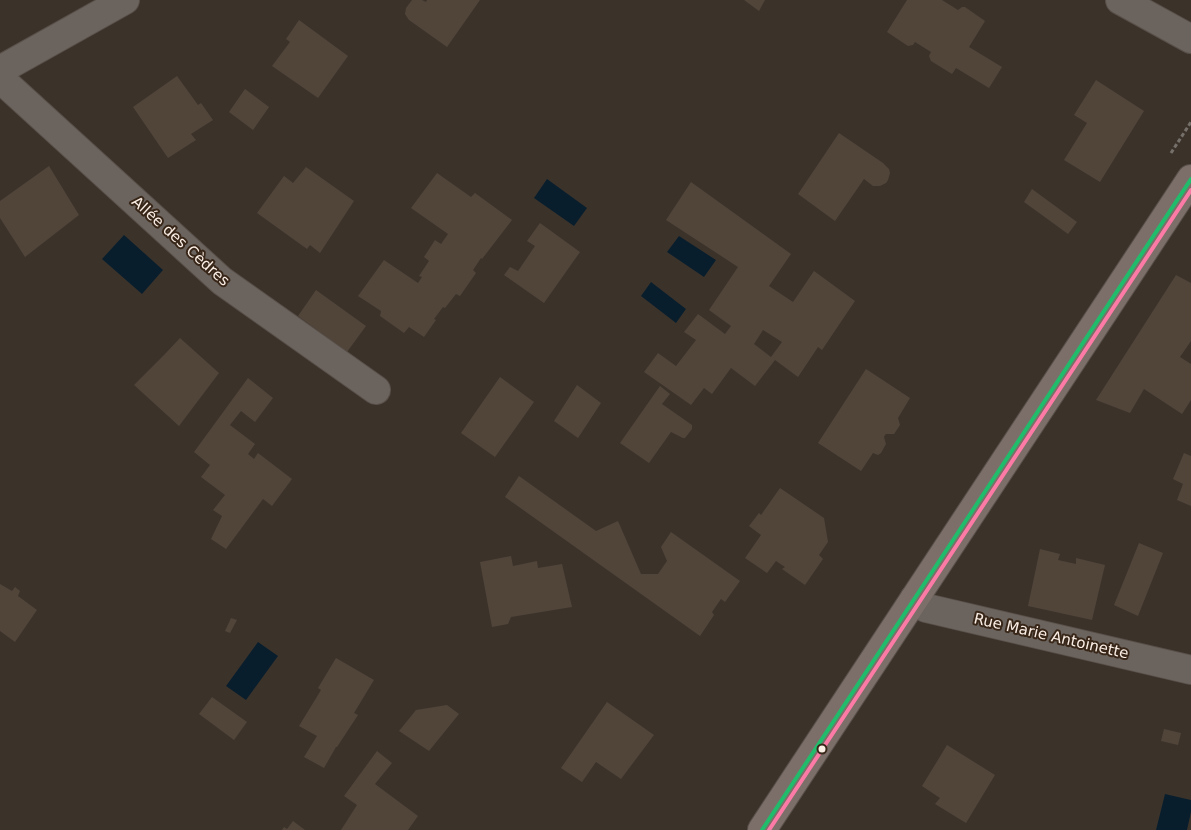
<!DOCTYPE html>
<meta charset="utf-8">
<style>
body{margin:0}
canvas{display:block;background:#3b322a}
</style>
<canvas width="1191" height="830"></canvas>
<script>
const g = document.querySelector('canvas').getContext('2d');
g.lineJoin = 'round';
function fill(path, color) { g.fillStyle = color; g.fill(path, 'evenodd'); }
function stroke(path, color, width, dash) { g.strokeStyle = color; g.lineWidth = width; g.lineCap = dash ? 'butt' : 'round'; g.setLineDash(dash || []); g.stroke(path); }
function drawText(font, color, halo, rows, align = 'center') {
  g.font = font + ' "DejaVu Sans",sans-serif'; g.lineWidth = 4; g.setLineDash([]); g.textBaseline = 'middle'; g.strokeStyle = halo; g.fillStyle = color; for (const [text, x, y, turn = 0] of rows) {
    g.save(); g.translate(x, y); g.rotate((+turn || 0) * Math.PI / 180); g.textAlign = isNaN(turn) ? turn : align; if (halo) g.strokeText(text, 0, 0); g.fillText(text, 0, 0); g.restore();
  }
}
fill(new Path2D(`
 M 547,179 L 587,208 L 574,226 L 534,198 Z
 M 124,235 L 163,270 L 142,294 L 102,259 Z
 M 679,236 L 716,260 L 704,277 L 667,252 Z
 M 651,282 L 686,309 L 676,323 L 641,296 Z
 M 258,642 L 278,656 L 246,700 L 226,686 Z
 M 1165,794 L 1191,800 L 1191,812 L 1187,830 L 1156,830 Z`), '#091e2d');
fill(new Path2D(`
 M 412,0 L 422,0 L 426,2 L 427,0 L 480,0 L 447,47 L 409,20 L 405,14 L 406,8 Z
 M 744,0 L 765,0 L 759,11 Z
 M 907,0 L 942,0 L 958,10 L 962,7 L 965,7 L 985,21 L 969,47 L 1002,67 L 989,88 L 956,68 L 952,74 L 931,61 L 929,56 L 931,52 L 915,42 L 913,45 L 908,46 L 887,32 Z
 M 299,20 L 348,56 L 318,98 L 272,66 L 290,42 L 286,39 Z
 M 177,76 L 198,105 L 201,103 L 213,120 L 191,134 L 196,140 L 168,158 L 133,107 Z
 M 1096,80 L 1144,111 L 1100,182 L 1064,160 L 1087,123 L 1074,115 Z
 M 245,89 L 269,107 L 253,130 L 229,112 Z
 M 839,133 L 883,163 L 889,169 L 890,173 L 888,180 L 886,183 L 880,186 L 873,186 L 864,179 L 835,221 L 798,194 Z
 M 49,166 L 79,215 L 25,257 L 0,218 L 0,201 Z
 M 306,167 L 354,201 L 320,253 L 310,245 L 307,249 L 257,213 L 284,176 L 293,183 Z
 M 437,173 L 471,197 L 475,193 L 512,220 L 482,259 L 481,258 L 473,270 L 476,273 L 460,296 L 456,294 L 445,308 L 443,307 L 434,319 L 436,320 L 424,337 L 409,327 L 404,333 L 380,316 L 381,311 L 358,296 L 384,260 L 418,283 L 422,277 L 419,276 L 429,261 L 424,257 L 435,240 L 441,244 L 448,234 L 411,208 Z
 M 691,182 L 791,254 L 769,286 L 793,302 L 814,271 L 855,301 L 822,350 L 818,347 L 798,377 L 775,360 L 755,386 L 731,368 L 712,394 L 704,388 L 691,405 L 644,372 L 658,353 L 676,366 L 696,340 L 684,332 L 698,314 L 725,334 L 731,326 L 709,310 L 738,267 L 666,220 ZM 763,330 L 782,342 L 771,357 L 754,344 Z
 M 1032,189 L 1077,222 L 1068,234 L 1024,202 Z
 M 540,223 L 580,252 L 544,303 L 504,275 L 510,267 L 518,271 L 535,246 L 527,241 Z
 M 1176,275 L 1191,283 L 1191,341 L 1180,357 L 1191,364 L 1191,400 L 1182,414 L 1144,389 L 1130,413 L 1096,400 Z
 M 316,290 L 366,326 L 347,352 L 298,316 Z
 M 180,338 L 219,373 L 179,426 L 134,385 L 164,355 Z
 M 866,369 L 910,398 L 898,418 L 900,425 L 894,434 L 886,434 L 885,435 L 884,437 L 886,444 L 881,453 L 878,455 L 873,453 L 861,471 L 818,443 Z
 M 500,377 L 534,402 L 495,457 L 461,433 Z
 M 248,378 L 273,398 L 255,422 L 241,411 L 230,425 L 255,444 L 248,454 L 254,459 L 258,453 L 292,479 L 272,506 L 263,499 L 226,549 L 211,539 L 222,516 L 213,510 L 225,495 L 201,477 L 210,465 L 194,452 Z
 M 577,385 L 601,403 L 578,438 L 554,421 Z
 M 660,386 L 670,394 L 662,404 L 692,425 L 692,429 L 685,438 L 683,438 L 671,432 L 649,463 L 620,443 Z
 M 1184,453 L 1191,456 L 1191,506 L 1177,500 L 1183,484 L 1173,479 Z
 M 519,476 L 596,531 L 618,521 L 641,574 L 658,574 L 667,561 L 661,547 L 671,532 L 740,581 L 725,602 L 721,599 L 712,612 L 714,615 L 700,636 L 505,497 Z
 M 780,488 L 824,518 L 828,542 L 819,555 L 823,559 L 805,585 L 782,569 L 785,567 L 776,561 L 767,573 L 745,558 L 761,535 L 749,526 L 759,513 L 761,515 Z
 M 1139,543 L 1163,553 L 1138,616 L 1114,605 Z
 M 1040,549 L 1060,554 L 1058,560 L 1076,564 L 1076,558 L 1105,565 L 1092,620 L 1028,606 Z
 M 511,556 L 513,566 L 537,561 L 538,568 L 562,564 L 572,607 L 511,617 L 508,624 L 492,627 L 480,562 Z
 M 0,584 L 12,591 L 15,587 L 20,591 L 18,596 L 37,610 L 15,642 L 0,631 Z
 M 231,618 L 237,620 L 230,633 L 225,631 Z
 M 336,658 L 374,680 L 354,713 L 358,715 L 337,747 L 336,747 L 324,768 L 304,757 L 317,736 L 299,726 L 321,690 L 318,688 Z
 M 212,697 L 247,722 L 234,740 L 199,714 Z
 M 607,702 L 654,735 L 621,779 L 596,762 L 582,782 L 561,768 Z
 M 447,705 L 459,714 L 429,751 L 399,731 L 416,710 Z
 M 1164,729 L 1181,733 L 1178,745 L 1161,741 Z
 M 947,745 L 995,775 L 966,823 L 935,804 L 940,798 L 922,786 Z
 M 377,751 L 392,763 L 375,784 L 418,816 L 408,830 L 341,830 L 357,805 L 344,796 Z
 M 293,821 L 305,830 L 282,830 L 284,827 L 287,829 Z`), '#51453a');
const minor = new Path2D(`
 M 1120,0 L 1191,39
 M 0,70 L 125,0
 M 0,75 L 6,84 L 222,281 L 376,390
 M 914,599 L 926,608 L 1191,670`);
const major = new Path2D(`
 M 762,830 L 1191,179`);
stroke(minor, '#59504a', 30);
stroke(major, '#59504a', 30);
stroke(new Path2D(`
 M 1171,153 L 1191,122`), '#76706b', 3, [4, 2.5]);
stroke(minor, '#6b645e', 28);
stroke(major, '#7c6f69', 28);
stroke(new Path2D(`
 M 762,830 L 1191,179`), '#20bc6c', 4);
stroke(new Path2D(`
 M 769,830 L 1191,190`), '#fc7aa6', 4);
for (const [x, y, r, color] of [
 [822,749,4.5,"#faeee5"]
]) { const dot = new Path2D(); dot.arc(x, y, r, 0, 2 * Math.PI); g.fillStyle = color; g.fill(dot); stroke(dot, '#382719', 2); }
drawText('15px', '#faeee5', '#382719', [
 ["Allée des Cèdres",180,242,42],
 ["Rue Marie Antoinette",1051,637,13]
]);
</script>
